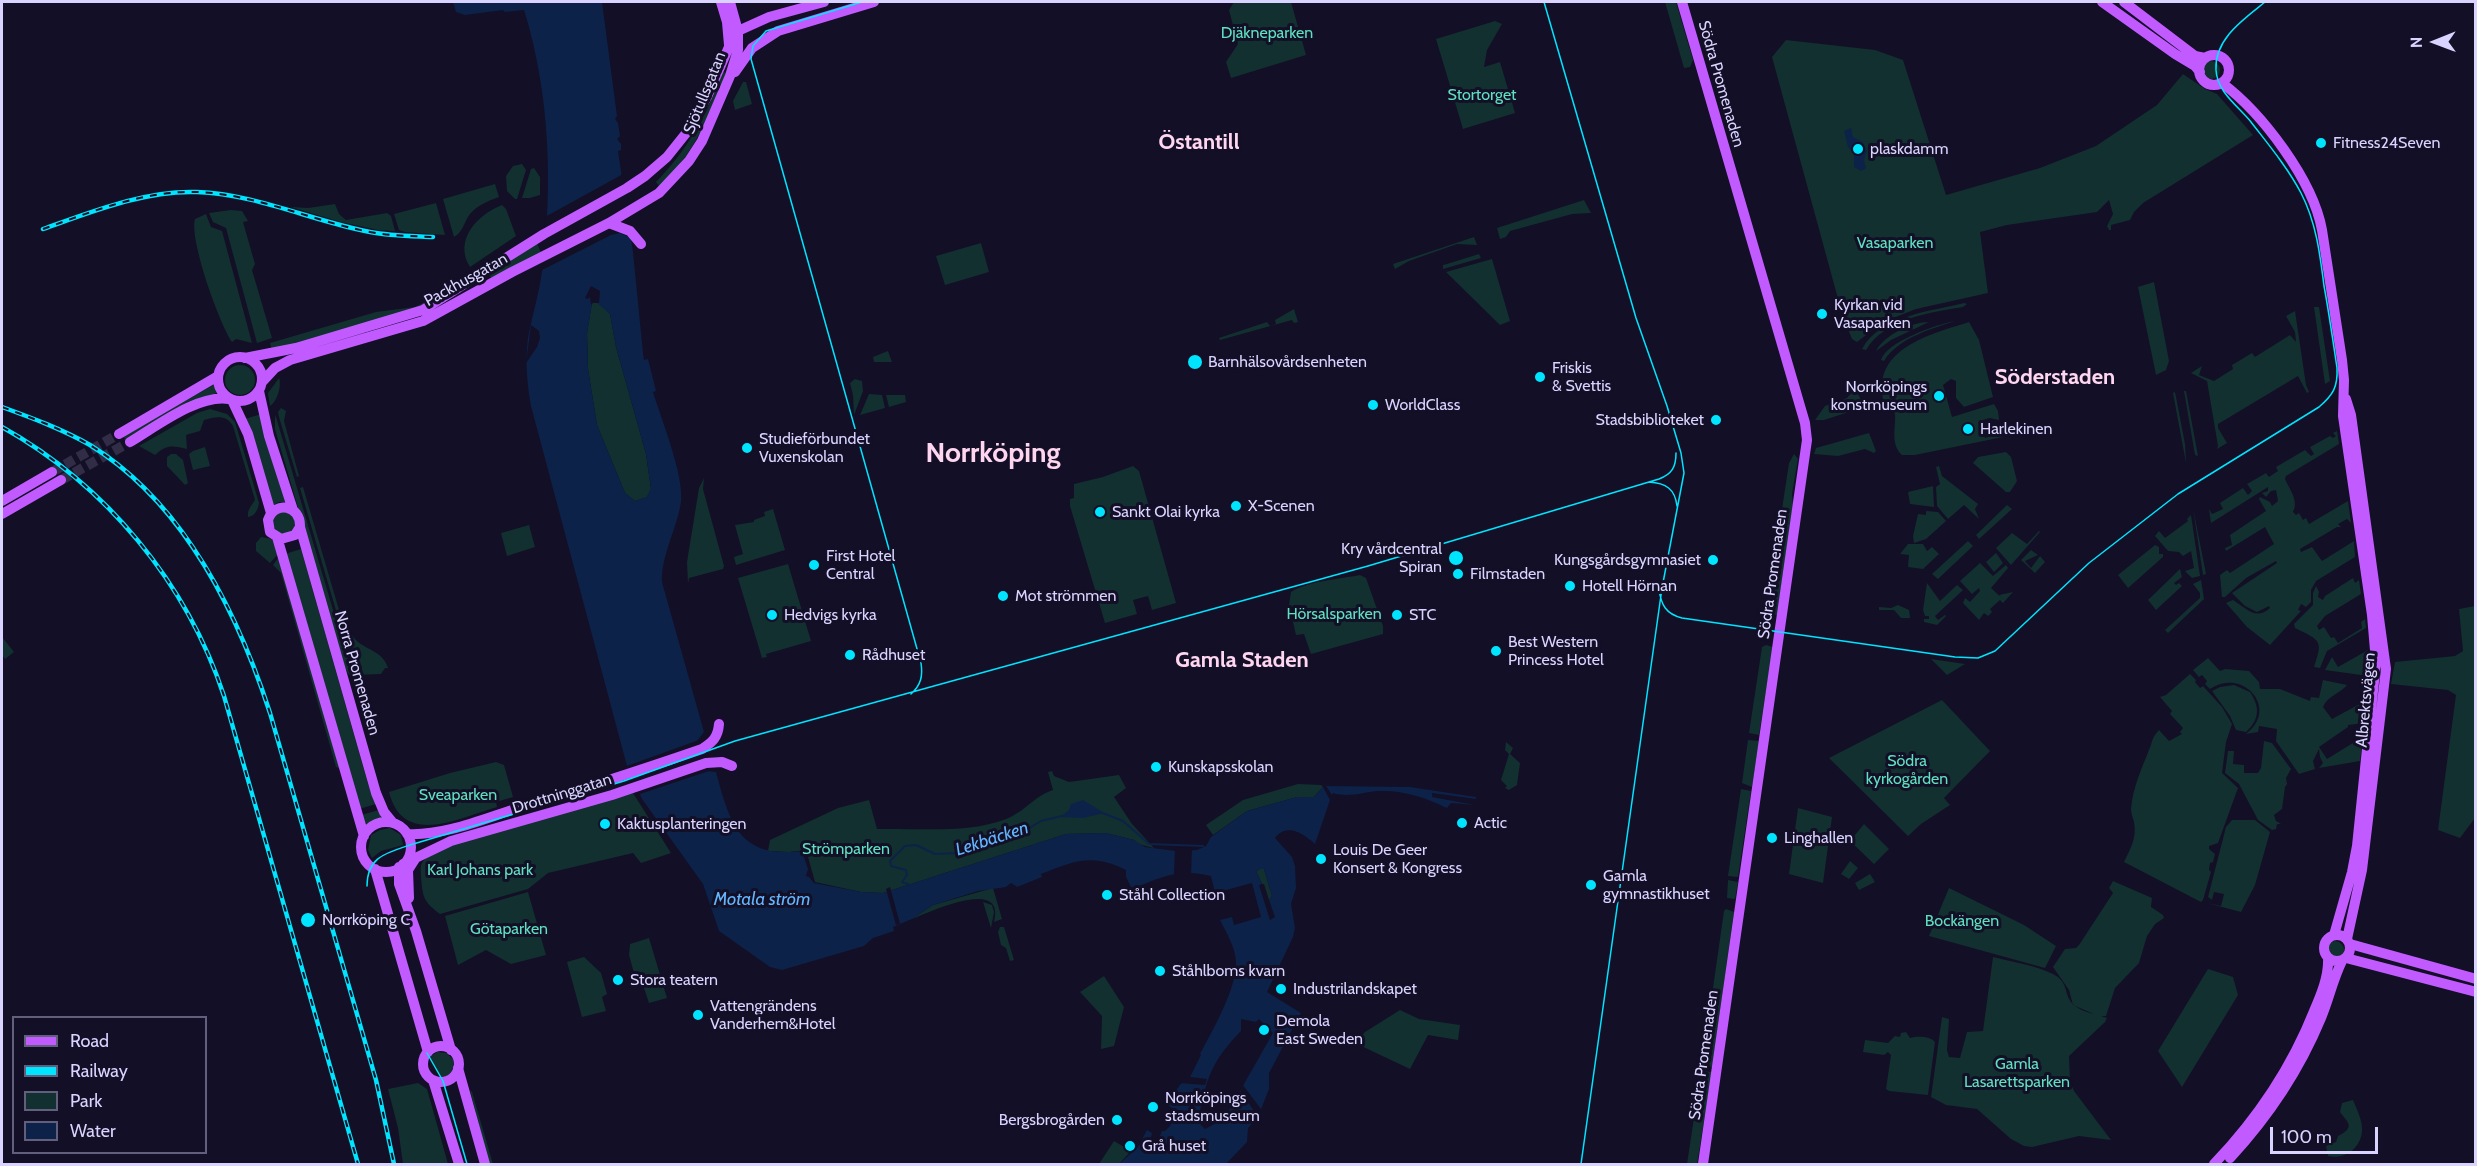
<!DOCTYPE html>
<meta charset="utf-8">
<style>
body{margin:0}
#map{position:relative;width:2477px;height:1166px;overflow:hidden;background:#130f26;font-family:Cabin,sans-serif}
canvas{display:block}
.frame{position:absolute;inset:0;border:3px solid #d9d4ff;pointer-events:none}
.legend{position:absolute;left:12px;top:1016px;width:195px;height:138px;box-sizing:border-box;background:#130f26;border:2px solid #625e7d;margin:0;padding:8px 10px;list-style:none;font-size:18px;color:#d9d4ff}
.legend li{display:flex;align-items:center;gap:12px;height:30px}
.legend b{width:30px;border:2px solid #625e7d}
.north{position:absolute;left:2405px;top:12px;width:60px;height:60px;-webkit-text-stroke:4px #130f26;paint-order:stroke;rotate:269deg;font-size:16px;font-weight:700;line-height:24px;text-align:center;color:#d9d4ff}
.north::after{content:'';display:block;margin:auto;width:21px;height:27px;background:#d9d4ff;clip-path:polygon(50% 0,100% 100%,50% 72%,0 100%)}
.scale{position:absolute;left:2270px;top:1127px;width:108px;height:27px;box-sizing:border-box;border:3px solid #d9d4ff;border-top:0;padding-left:8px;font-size:18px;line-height:21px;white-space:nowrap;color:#d9d4ff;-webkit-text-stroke:4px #130f26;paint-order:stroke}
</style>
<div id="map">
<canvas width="2477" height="1166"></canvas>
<div class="frame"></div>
<ul class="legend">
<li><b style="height:8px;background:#c25bff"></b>Road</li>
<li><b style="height:8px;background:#00e5ff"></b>Railway</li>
<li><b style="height:16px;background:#12302f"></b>Park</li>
<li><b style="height:16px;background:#0c2248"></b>Water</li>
</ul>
<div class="north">N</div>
<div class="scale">100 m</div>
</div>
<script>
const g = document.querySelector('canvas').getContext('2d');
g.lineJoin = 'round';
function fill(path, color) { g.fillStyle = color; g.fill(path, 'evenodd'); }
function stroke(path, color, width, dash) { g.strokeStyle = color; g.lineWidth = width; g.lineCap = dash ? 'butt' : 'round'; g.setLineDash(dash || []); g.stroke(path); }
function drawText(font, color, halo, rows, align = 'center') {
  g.font = font + ' Cabin,sans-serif'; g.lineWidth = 6; g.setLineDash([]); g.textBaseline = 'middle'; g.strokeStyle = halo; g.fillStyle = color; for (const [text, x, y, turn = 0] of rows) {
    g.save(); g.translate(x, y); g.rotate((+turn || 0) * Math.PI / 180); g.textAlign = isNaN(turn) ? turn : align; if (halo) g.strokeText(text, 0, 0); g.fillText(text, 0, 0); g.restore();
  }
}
fill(new Path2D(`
 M 1234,2 L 1291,2 L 1306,55 L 1231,78 L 1226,62 L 1238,44 L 1229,10 Z
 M 1665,2 L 1676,2 L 1693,60 L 1690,67 L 1684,68 Z
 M 1495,21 L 1502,24 L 1487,50 L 1484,67 L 1500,62 L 1515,113 L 1463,129 L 1436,39 Z
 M 1786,40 L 1875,50 L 1903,60 L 1946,195 L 2040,168 L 2096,146 L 2157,105 L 2183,74 L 2205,89 L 2217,94 L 2253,135 L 2143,203 L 2134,212 L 2130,220 L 2111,225 L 2111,230 L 2109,230 L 2107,226 L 2113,214 L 2109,200 L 2097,212 L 2007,225 L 1980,232 L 1988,293 L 1916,309 L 1883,322 L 1857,342 L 1852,339 L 1843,317 L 1772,57 Z
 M2202 70a9 9 0 1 1 18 0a9 9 0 1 1-18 0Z
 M 723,72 L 727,73 C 708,119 695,151 660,187 L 656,182 C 689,148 706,116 723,72 Z
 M 743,82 L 746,82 L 752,104 L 735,110 L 733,101 Z
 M 522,164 L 526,170 L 517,199 L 515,199 L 507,191 L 506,176 L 513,166 Z
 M 534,168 L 540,177 L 540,195 L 530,198 L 522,198 L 531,169 Z
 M 495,184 L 499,197 C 488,201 478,205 470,214 C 464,222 463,232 454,237 L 443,199 Z
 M 1584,200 L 1591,213 L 1572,214 L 1510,231 L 1506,237 L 1500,239 L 1497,228 Z
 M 436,203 L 445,235 L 405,232 L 399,230 L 394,214 Z
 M 335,204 L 339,214 L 346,220 L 387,213 L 391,216 L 395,231 L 378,230 L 341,222 L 291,207 L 308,208 Z
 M 502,205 L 506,209 L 516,236 L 470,267 C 453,240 478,214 502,205 Z
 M 231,210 L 242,211 L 248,221 L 243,222 L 255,264 L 252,270 L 272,338 L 257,343 L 226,228 L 213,222 L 209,213 Z
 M 206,214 L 211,227 L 222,231 L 252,343 L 236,339 L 232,342 C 219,323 189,239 195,219 Z
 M 1474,237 L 1477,245 L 1457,244 L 1409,261 L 1395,269 L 1393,264 Z
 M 537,243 L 541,253 L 492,279 L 489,275 Z
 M 981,243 L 989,272 L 945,285 L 936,256 Z
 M 1479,254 L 1481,258 L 1443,269 L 1443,265 L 1447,264 Z
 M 1492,259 L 1510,321 L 1500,325 L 1446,272 Z
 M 464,278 L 466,279 C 416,319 334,334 272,351 L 270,343 L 376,312 L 415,307 L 447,291 Z
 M 2154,282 L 2169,361 L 2166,370 L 2156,375 L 2138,287 Z
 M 592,303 L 599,303 L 610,314 L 616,347 L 646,454 L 651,489 L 647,497 L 635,501 L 625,493 L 597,425 L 588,369 L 587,333 Z
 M 1964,303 L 1967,304 L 1963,307 C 1931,312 1884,319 1866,350 L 1862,349 C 1879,316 1932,311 1964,303 Z
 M 2314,307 L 2319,307 L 2330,381 L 2325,384 Z
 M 1294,309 L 1298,322 L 1294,323 L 1292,320 L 1220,340 L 1219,338 L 1267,322 L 1270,326 L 1276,324 L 1275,320 Z
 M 2295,311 L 2306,385 L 2309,392 L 2307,393 L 2298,376 L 2218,424 L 2218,428 L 2227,443 L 2217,449 L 2218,446 L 2207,381 L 2191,373 L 2202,366 L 2199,375 L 2214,381 L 2233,369 L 2232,365 L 2252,353 L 2255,357 L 2290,335 L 2296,342 L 2295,332 L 2286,316 Z
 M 1955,321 C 1931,329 1898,338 1884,361 L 1881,360 C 1886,342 1937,324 1955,321 Z
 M 1929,322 L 1891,340 L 1876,351 C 1884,335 1912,322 1929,322 Z
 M 1969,322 L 1979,340 L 1993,397 L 1964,407 L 1956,398 L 1956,381 L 1951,379 L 1943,385 L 1952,417 L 1994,404 L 1998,411 L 1999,420 L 1990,418 L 1979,421 L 1985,438 L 2001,433 L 2000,428 L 2003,427 L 2003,437 L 1915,455 L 1902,455 C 1890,444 1896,428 1895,414 C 1892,410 1888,408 1885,404 C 1882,400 1882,391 1882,386 C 1883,345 1938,332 1969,322 Z
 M 888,351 L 892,362 L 874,362 L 873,357 Z
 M225 380a15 15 0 1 1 30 0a15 15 0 1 1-30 0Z
 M 279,378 C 282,386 277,402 270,406 L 268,393 Z
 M 855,379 L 862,381 L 863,391 L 854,415 L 853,395 L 850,383 Z
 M 215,384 L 217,393 L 193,401 L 125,439 L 123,436 Z
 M 1855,388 L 1862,402 L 1861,408 L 1824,420 L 1815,420 L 1825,406 L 1847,398 Z
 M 2184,391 L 2186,391 L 2198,456 L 2195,455 Z
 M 2175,392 L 2185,444 L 2186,463 L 2173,393 Z
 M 869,394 L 882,395 L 885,408 L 860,415 Z
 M 886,395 L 905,395 L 906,402 L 889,407 Z
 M 281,408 L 286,411 L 284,421 L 299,476 L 297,477 L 279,417 L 278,412 Z
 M 210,409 L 227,414 L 235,422 L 259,503 C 258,510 255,516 248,517 C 247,510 251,506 255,500 L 233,426 C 226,414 215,417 204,420 L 200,431 L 186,435 L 187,449 C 172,445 166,445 155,455 L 139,446 L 197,413 Z
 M 261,414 L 288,503 L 279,502 L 271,507 L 245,419 Z
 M 275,416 L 276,417 L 352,674 L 349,675 L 345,668 L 275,429 Z
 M 2337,431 L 2339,444 L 2286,476 L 2285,479 C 2290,490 2299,501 2293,512 L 2296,515 L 2299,513 L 2303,520 L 2306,518 L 2309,524 L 2348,501 L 2351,523 L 2347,519 L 2338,524 L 2341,527 L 2337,527 L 2300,549 L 2301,552 L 2312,547 L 2322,561 L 2354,541 L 2355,557 L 2316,581 L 2311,590 L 2311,602 L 2306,607 L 2301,604 L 2298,610 L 2301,611 L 2270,645 L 2247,627 L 2226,603 L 2233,600 C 2246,608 2256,621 2270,608 L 2269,606 L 2257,612 L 2245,606 L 2232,593 L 2277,563 L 2276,561 L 2246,578 L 2225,597 L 2222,597 L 2220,575 L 2227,570 L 2230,573 L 2274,544 L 2265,527 L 2226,551 L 2225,548 L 2232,545 L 2230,535 L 2266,511 L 2259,499 L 2260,497 L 2270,502 L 2272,506 L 2278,501 L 2276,490 L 2271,491 L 2266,497 L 2262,493 L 2268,491 L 2268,487 L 2211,523 L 2209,509 L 2212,514 L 2223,509 L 2220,503 L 2243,488 L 2248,495 L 2252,491 L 2247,484 L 2266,473 L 2269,477 L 2278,471 L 2276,467 L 2305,450 L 2311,456 L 2314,454 L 2310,447 L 2330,436 L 2333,438 L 2336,436 L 2333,433 Z
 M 1869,433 L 1876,451 L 1874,453 L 1865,449 L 1838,456 L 1814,454 L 1816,448 Z
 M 205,447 L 210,466 L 193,470 L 189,454 L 193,451 Z
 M 2006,452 L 2011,457 L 2017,481 L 2010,492 L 2006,492 L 1973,463 L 1978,457 Z
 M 171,454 L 176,454 L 183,460 L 188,483 L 185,485 L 167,466 L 167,457 Z
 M 1794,454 L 1798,459 L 1792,494 L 1793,506 L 1777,615 L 1766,614 L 1789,463 Z
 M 1133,466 L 1139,471 L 1176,603 L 1152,610 L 1148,596 L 1133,600 L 1137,614 L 1105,623 L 1070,506 L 1070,499 L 1074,498 L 1074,484 L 1103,477 Z
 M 1939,466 L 1942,476 L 1978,504 L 1975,509 L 1979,519 L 1964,505 L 1948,519 L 1937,506 L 1936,487 L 1940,484 L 1936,467 Z
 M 704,478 L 703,489 L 724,566 L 723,569 L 689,578 L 688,584 L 687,562 L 699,488 Z
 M 1933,486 L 1934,507 L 1910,504 L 1908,492 Z
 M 303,487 L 344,627 L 348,626 C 356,653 381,645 388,668 L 385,668 L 381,674 L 355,675 L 300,488 Z
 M 2007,505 L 2012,509 L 1979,539 L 1976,535 Z
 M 2193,508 L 2206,574 L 2203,575 Z
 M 773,509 L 785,550 L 736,565 L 734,557 L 743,554 L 735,525 L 754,522 L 754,520 L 765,516 L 764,512 Z
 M 1926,511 L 1938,512 L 1946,521 L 1926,539 L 1914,543 L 1913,536 L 1918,514 L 1926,515 Z
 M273 523a11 11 0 1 1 22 0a11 11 0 1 1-22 0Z
 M 2191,515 L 2200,576 L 2192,578 L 2185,571 L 2194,568 L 2191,551 L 2183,556 L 2179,552 L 2168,551 L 2155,536 L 2159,531 L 2165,538 L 2188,521 L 2187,519 Z
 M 529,525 L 535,547 L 507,556 L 501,533 Z
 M 2039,531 L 2040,532 L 2011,565 L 1996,548 L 2012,533 L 2027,544 Z
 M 261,537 L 272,539 L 280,552 L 270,563 L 256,551 L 256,543 Z
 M 1968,541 L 1973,546 L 1938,579 L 1932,574 Z
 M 1908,544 L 1923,544 L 1927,551 L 1932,547 L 1939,554 L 1923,569 L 1908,567 L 1909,555 L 1900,554 Z
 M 2155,545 L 2159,547 L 2159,554 L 2163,554 L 2163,557 L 2128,588 L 2118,575 Z
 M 301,549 L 368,784 L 376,804 L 359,809 L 285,554 Z
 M 2031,550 L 2038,555 L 2025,561 L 2031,568 L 2040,556 L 2045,562 L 2035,573 L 2021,560 Z
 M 1996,553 L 2003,563 L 1994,572 L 1986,562 Z
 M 278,558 L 342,769 L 336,767 L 281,573 L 273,565 Z
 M 1980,563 L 1993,576 L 2006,565 L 2008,568 L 1991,588 L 2004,600 L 1999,595 L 2013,592 L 2003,603 L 2000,600 L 1990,609 L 1992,612 L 1988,616 L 1984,613 L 1979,620 L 1963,603 L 1965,598 L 1970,602 L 1980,591 L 1979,588 L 1972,594 L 1960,581 Z
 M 788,564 L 811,641 L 766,654 L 767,657 L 762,658 L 738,578 Z
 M 2180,569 L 2182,577 L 2174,583 L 2176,585 L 2179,583 L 2182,586 L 2156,610 L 2148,600 Z
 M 1360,575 L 1366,578 L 1383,626 L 1383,634 L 1311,654 L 1304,634 L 1296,635 L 1289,605 L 1291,592 C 1308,581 1340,579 1360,575 Z
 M 2353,578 L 2355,583 L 2359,580 L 2361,594 L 2325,616 L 2317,626 L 2319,630 L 2324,627 L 2331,638 L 2334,637 L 2338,643 L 2362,628 L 2361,622 L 2365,619 L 2366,628 L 2327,651 L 2320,668 L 2314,667 C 2323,640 2321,641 2295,628 L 2294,624 L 2313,605 L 2313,593 L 2316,586 L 2319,592 L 2318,597 L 2323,600 L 2325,596 Z
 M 2201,580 L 2204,599 L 2168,633 L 2165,630 L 2200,598 L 2200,593 L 2193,584 Z
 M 1927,583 L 1940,601 L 1957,585 L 1963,590 L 1935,616 L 1938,620 L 1945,615 L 1946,616 L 1937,625 L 1924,622 L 1924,619 L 1929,619 L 1929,616 L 1925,616 L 1923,610 Z
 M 1898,605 L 1909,610 L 1910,618 L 1901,618 L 1894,610 L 1879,610 L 1879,607 L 1891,608 Z
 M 2475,606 L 2475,818 L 2460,838 L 2438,830 L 2456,695 L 2448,690 L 2391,684 L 2395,662 L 2455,656 L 2463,651 L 2459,609 Z
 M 2,637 L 14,652 L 5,659 L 2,655 Z
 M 1766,645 L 1773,647 L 1759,735 L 1749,733 L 1762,647 Z
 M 2368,650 L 2368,676 L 2325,670 L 2332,657 L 2338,667 Z
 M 2208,658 L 2220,671 L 2225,669 L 2249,671 L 2259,682 L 2260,689 L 2280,689 L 2310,701 L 2311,697 L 2319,698 L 2323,680 L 2347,685 C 2340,694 2328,695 2323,707 L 2332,719 L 2367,700 L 2364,723 L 2348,725 L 2348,727 L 2319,747 L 2327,759 L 2361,738 L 2363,726 L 2364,727 L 2360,761 L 2319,768 L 2323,763 L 2320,757 L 2319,749 L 2313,761 L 2315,769 L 2299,774 L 2276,741 L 2277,729 L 2259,726 L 2258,732 L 2246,734 C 2280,709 2243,667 2210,689 L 2205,684 L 2207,681 L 2202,675 L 2199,677 L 2193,670 Z
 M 1931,659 L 1965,664 L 1947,675 Z
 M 2190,674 L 2196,680 L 2195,682 L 2200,688 L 2203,686 L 2222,707 L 2232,724 L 2226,742 L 2222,773 L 2238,788 L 2218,843 L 2209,846 L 2209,849 L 2215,854 L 2213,862 L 2210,863 L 2209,870 L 2211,872 L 2203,900 L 2201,902 L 2124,862 C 2130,849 2137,839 2134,822 C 2133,818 2131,814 2131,809 C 2133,787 2141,770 2149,750 C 2153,740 2151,739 2159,730 L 2169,741 L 2182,734 L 2180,732 L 2183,728 L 2170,714 L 2172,711 L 2160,697 L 2166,695 Z
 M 2234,685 L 2250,692 C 2260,707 2260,719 2246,732 L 2236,730 L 2230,716 L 2212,691 L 2220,687 Z
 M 1942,700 L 1990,751 L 1944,798 L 1950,805 L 1921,824 L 1908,836 L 1829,758 Z
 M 1748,740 L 1759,741 L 1752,787 L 1742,783 Z
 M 2264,741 L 2272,743 L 2291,769 L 2286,778 L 2287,784 L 2285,787 L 2282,809 L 2274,815 L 2276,821 L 2281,824 L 2277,824 L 2276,829 L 2272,830 L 2258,820 L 2239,784 L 2225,773 L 2228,751 L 2234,751 L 2233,764 L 2244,765 L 2244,773 L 2258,773 L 2261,768 Z
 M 1506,742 L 1513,748 L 1510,754 L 1520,763 L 1517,785 L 1509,790 L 1505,788 L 1507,786 L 1501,780 L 1509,754 L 1505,750 Z
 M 496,762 L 504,765 L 513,797 L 496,802 L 497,807 C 459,818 403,848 389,792 L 450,773 Z
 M 1052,771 L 1054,776 L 1069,782 L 1119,775 L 1126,788 L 1114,797 L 1132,824 L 1154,848 L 1138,844 L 1134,840 L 1106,833 L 1066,834 L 883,893 L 861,892 L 815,882 L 806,850 L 789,852 L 768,851 L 770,840 L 838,808 L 869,800 L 877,829 C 919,828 967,834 1006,819 C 1026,811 1034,796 1053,790 L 1048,772 Z
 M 1298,784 L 1321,785 L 1323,787 L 1314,797 L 1297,797 L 1247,811 L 1213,835 L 1206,825 L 1243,800 Z
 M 1741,789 L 1751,791 L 1738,877 L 1728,876 Z
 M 633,793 L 671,853 L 641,863 L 633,853 L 548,873 L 528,889 L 440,914 C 423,901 423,898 421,877 C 421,873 420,866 422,863 C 427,853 447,848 456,844 Z
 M 1798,808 L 1832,817 L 1823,883 L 1789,874 Z
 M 379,810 L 383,820 L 365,828 L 361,815 Z
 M 2232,820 L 2255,820 L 2270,832 L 2255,885 L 2241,912 L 2207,903 L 2221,906 L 2224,894 L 2214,892 L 2212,900 L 2208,897 L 2226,827 Z
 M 1864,824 L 1889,849 L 1874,864 L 1850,841 Z
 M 390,828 L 401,835 L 403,845 L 381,851 L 372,858 L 368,850 L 371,835 L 380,830 Z
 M 1850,861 L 1858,868 L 1849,879 L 1841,874 Z
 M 1260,869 L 1264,869 L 1272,896 L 1269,900 L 1264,884 L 1262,884 L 1256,871 Z
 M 1870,874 L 1875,882 L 1859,890 L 1855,883 Z
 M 1728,880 L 1738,882 L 1735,899 L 1727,898 Z
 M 2113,881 L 2152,898 L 2151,907 L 2163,915 L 2164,918 L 2155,924 L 2147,936 L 2139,963 L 2115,988 L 2106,1016 L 2101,1016 L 2107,1018 L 2105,1022 L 2069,1056 L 2070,1082 L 2074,1091 L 2111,1140 L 2079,1136 L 2032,1147 L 2024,1146 L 2011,1139 L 1977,1109 L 1946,1105 L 1931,1097 L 1942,1017 L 1949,1019 L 1947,1050 L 1949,1057 L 1960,1058 L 1967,1032 L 1983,1031 L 1993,957 C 2012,962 2035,965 2053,974 C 2076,986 2055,1004 2094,1014 L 2073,1005 L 2069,990 L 2053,967 L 2065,949 L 2076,948 L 2079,945 L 2113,893 L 2109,888 Z
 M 993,888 L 1002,919 L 994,922 C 1006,876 930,912 912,919 L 933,905 Z
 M 1949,888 L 2024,925 L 2056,946 L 2045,968 L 1929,936 Z
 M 528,892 L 546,955 L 511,964 L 486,950 L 458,965 L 445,916 Z
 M 983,902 L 992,905 L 994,912 L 991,928 Z
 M 1726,909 L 1734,912 L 1712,1067 L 1702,1065 L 1724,911 Z
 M 1000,927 L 1004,927 L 1014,960 L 1010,961 L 1006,948 L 1001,945 L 998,932 Z
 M 649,938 L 667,998 L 649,1003 L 643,985 L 637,984 L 629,955 L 630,944 Z
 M2326 950a9 9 0 1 1 18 0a9 9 0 1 1-18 0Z
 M 584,957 L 601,973 L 607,994 L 602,997 L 606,1011 L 582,1017 L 567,962 Z
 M 2208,969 L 2233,977 L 2238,995 L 2182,1087 L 2158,1051 Z
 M 1104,976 L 1124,1007 L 1114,1046 L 1101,1049 L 1102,1016 L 1080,992 Z
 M 1400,1010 L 1419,1019 L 1460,1025 L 1458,1040 L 1428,1035 L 1410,1069 L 1355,1043 L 1365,1032 Z
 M 1906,1032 L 1910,1038 C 1918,1036 1930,1036 1935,1042 L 1928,1095 L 1889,1091 L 1886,1089 L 1891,1055 L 1888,1052 L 1884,1055 L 1863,1052 L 1865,1040 L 1888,1043 L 1895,1036 L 1900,1037 L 1901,1033 Z
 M 437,1052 L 446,1053 L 453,1059 L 454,1068 L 449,1075 L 442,1078 L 430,1057 Z
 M 1701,1071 L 1712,1072 L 1697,1164 L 1687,1164 Z
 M 418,1083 L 427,1089 L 448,1164 L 403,1164 L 398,1128 L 388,1089 Z
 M 470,1090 L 472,1092 L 493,1164 L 489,1164 Z
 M 2353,1100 C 2357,1110 2363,1121 2362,1132 C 2360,1149 2344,1160 2328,1156 L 2326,1146 L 2336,1142 L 2338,1136 C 2355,1127 2349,1124 2340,1112 L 2342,1103 Z
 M 1114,1141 L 1131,1151 L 1119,1164 L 1099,1164 Z`), '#12302f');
fill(new Path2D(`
 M 453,2 L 602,2 L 617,116 L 615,119 L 618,123 L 620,136 L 617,139 L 621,144 L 621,150 L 618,151 L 633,252 L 643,353 L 644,360 L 648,359 L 656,391 L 653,392 C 662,421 684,475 681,502 C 677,529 661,555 662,582 L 704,732 L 697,741 L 707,771 L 716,772 C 730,823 739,859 802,851 L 808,869 L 806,876 L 809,877 L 814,883 L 861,892 L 883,893 L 1066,834 L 1106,833 L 1134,840 L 1145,847 L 1176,851 L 1197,850 L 1206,846 L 1211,837 L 1247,811 L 1297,797 L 1314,797 L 1323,787 L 1330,800 L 1315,844 C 1304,834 1287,822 1275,838 L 1292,857 L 1295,866 L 1296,888 L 1291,904 L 1295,928 L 1293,937 L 1267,992 L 1301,1013 L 1269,1073 L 1269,1089 L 1258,1117 L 1248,1128 L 1247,1142 L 1226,1164 L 1119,1164 L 1138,1147 L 1147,1130 L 1152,1133 L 1149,1147 L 1154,1149 L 1162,1131 L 1165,1131 L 1170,1126 L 1176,1110 L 1167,1105 C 1173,1095 1180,1083 1189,1075 C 1203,1046 1236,995 1236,963 C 1236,948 1226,932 1220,920 L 1232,917 L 1234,925 L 1261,917 L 1252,883 L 1215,893 L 1211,876 C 1178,868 1162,877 1132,889 L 1126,877 L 1126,870 C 1091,853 1075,861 1041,874 L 1042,877 L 1017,887 L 1011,883 L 1006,887 L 978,891 L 933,905 L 912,919 L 893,927 L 894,931 L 873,938 L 864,946 L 782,970 L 770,967 L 719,931 L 703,884 L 642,799 L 627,766 L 531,406 C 527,384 525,361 528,338 C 532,316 539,294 542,271 C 553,185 550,94 524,10 L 505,12 L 503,10 L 465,15 L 456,12 ZM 596,302 L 610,314 L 616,347 L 646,454 L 651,488 L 647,497 L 635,501 L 625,493 L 597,425 L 588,369 L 587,333 L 592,303 ZM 1260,869 L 1264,869 L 1272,896 L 1269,900 L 1275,917 L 1270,920 L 1259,885 L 1262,884 L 1256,871 ZM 1241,1019 L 1256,1022 L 1259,1019 L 1273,1033 L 1224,1119 L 1205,1129 L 1198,1122 C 1206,1080 1210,1063 1241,1031 Z
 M 1851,128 L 1853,137 L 1863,142 L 1867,151 L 1864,160 L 1866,168 L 1861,171 L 1854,167 L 1854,154 L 1848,147 L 1844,131 Z
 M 1326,786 L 1410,787 L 1476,797 L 1476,799 L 1432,793 L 1432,797 L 1475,805 L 1451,803 L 1447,808 C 1427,798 1403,790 1379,791 C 1363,792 1349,798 1333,793 L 1332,795 Z
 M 1083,800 L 1101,811 L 1100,814 L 1083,818 L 1060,817 L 1069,810 L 1071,804 Z`), '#0c2248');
fill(new Path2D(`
 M 625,173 L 633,239 L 620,233 L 611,235 L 540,271 L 545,217 Z
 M 591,286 L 600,291 L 599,303 L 593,303 L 591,305 L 590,297 L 588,299 L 585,298 Z
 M 531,325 L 539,331 L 540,338 L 537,347 L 526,363 Z
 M 699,740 L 709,771 L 637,795 L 624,767 Z
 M 1192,847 L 1191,874 L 1174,874 L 1175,848 Z
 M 890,887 L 900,924 L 896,925 L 886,889 Z
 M 1197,1051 L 1201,1055 L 1190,1077 L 1207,1079 L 1205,1085 L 1180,1083 L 1186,1077 L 1183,1076 Z
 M 1242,1084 L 1261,1109 L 1258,1117 L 1240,1090 Z`), '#130f26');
stroke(new Path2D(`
 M 1100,812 L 1123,821 L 1149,844 L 1203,846
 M 908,884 L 902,882 L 907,875 L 906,870 L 891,866 L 890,861 L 905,846 L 916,845 L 935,854 L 959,853 L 1011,832 L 1026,830 L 1041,821 L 1062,816`), '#0c2248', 2);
stroke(new Path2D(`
 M 52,472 L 119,434
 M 61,480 L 130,442`), '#312d47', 10, [10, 5]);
stroke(new Path2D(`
 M 721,2 L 727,22 L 729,45
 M 1682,2 L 1805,423 L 1807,440 L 1703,1164
 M 2102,2 L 2175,54 L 2195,66 L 2200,72
 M 2124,2 L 2195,56 L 2205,58
 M2199 70a15 15 0 1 1 30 0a15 15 0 1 1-30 0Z
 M 735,72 L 752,48 L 778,31 L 874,2
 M 2222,83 C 2262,113 2313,180 2322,230 L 2342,360 L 2344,380 L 2343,416 L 2372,615 L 2376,662 L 2357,846 L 2352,872 L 2334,935
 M 609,223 L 630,231 L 641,244
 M218 379a22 22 0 1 1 44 0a22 22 0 1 1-44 0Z
 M 245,358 L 296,348 L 423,310 L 544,234 L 627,188 L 645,176 L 667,157 L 687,132 L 707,97 L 732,40 L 738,31 L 769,17 L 824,2
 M 262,382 L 275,368 L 290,360 L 423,321 L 512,272 L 609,223 L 659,193 L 689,161 L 702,141 L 730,76 L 738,50 L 738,31 L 730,2
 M 259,391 L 269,436 L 293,510
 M 2346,399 L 2351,415 L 2386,669 L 2362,870 L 2347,939
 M 232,400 L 248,434 L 271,513
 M 119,434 L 218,376
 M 130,442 C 157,426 198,394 229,399
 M 2,501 L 52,472
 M 2,514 L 61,480
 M 300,527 L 295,535 L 281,539 L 270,532 L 268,520 C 275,500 301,505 300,527 L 376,793 L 384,812 L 393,823
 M 277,537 L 364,836
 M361 847a25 25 0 1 1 50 0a25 25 0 1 1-50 0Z
 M 407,834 C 444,836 483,819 518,808 C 580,790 641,770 702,749 C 713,742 718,737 719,724
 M 403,864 L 451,841 L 612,795 L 706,763 L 722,762 L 732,766
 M 399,867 L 399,884 L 416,931 L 451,1050
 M 375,869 L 428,1052
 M 409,898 L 408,870 L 415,859
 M2324 948a13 13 0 1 1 26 0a13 13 0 1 1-26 0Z
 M 2350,944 L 2476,979
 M 2346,958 L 2476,992
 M423 1064a18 18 0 1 1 36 0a18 18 0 1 1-36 0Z
 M 458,1068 L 485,1164
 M 433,1080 L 459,1164
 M 2230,1158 C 2269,1116 2299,1071 2321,1018 C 2329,999 2333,979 2342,961
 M 2214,1164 C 2257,1119 2291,1069 2314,1011 C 2321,995 2329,976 2328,958`), '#c25bff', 10);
stroke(new Path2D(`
 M 862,2 L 766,31 L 753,46 L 751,59 L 921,663 C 923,676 921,685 911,694
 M 1544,2 L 1636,318 L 1667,406 L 1681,453 L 1684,473 L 1662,588 L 1581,1164
 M 1649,482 C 1666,483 1675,489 1677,506
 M 1659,589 C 1661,605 1666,614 1682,618 L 1955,657 L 1978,658 L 1995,651 L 2089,563 L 2178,494 L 2319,407 C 2333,395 2338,387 2337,368 C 2333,341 2329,313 2324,286 C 2320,254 2316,222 2301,193 C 2288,168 2268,144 2251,122 C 2238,106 2217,92 2216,70 C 2214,39 2244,19 2265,2
 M 367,886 C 367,857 386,853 410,845 L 624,781 L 735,741 L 1368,566 L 1659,479 C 1672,474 1676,467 1676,453
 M 427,1053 L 443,1081 L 467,1164`), '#00e5ff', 1.5);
const rail = new Path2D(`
 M 43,229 C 91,212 145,190 197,192 C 256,194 312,221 370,232 C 391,236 412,236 433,237
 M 2,407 C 32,418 62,429 90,445 C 184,503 237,611 270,713 L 376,1080 L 394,1164
 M 2,427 C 106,485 187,583 224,696 L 358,1164`);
stroke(rail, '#00e5ff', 4.5);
stroke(rail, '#130f26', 2, [7]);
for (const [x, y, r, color] of [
 [2321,143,6,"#00e5ff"],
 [1858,149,6,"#00e5ff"],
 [1822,314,6,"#00e5ff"],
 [1195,362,8,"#00e5ff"],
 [1540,377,6,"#00e5ff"],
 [1939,396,6,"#00e5ff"],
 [1373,405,6,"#00e5ff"],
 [1716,420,6,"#00e5ff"],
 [1968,429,6,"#00e5ff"],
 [747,448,6,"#00e5ff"],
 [1236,506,6,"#00e5ff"],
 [1100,512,6,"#00e5ff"],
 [1456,558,8,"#00e5ff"],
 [1713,560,6,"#00e5ff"],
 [814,565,6,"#00e5ff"],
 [1458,574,6,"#00e5ff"],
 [1570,586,6,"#00e5ff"],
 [1003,596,6,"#00e5ff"],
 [772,615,6,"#00e5ff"],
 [1397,615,6,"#00e5ff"],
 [1496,651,6,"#00e5ff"],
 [850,655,6,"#00e5ff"],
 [1156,767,6,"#00e5ff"],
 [1462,823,6,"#00e5ff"],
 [605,824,6,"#00e5ff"],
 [1772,838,6,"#00e5ff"],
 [1321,859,6,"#00e5ff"],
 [1591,885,6,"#00e5ff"],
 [1107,895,6,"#00e5ff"],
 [308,920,8,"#00e5ff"],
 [1160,971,6,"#00e5ff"],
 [618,980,6,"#00e5ff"],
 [1281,989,6,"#00e5ff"],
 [698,1015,6,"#00e5ff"],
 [1264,1030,6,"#00e5ff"],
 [1153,1107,6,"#00e5ff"],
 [1117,1120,6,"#00e5ff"],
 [1130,1146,6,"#00e5ff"]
]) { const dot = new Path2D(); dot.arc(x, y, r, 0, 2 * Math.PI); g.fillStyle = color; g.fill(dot); stroke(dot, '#130f26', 2); }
drawText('16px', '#5fe0c0', '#130f26', [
 ["Djäkneparken",1267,33],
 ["Stortorget",1482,95],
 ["Vasaparken",1895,243],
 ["Hörsalsparken",1334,614],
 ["Södra",1907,761],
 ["kyrkogården",1907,779],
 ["Sveaparken",458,795],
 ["Strömparken",846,849],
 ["Karl Johans park",480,870],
 ["Bockängen",1962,921],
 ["Götaparken",509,929],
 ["Gamla",2017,1064],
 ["Lasarettsparken",2017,1082]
]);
drawText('16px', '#d9d4ff', '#130f26', [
 ["Södra Promenaden",1721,84,74],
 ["Sjötullsgatan",705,93,-68],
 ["Packhusgatan",466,280,-29],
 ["Södra Promenaden",1773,574,-82],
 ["Norra Promenaden",357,673,74],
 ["Albrektsvägen",2366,700,-85],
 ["Drottninggatan",562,794,-17],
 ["Södra Promenaden",1704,1055,-82]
]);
drawText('16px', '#d9d4ff', '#130f26', [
 ["Fitness24Seven",2333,143],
 ["plaskdamm",1870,149],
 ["Kyrkan vid",1834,305],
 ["Vasaparken",1834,323],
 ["Barnhälsovårdsenheten",1208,362],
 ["Friskis",1552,368],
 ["& Svettis",1552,386],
 ["Norrköpings",1927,387,"right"],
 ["konstmuseum",1927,405,"right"],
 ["WorldClass",1385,405],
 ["Stadsbiblioteket",1704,420,"right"],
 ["Harlekinen",1980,429],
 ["Studieförbundet",759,439],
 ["Vuxenskolan",759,457],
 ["X-Scenen",1248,506],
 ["Sankt Olai kyrka",1112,512],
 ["Kry vårdcentral",1442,549,"right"],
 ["Spiran",1442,567,"right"],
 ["First Hotel",826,556],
 ["Central",826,574],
 ["Kungsgårdsgymnasiet",1701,560,"right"],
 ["Filmstaden",1470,574],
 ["Hotell Hörnan",1582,586],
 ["Mot strömmen",1015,596],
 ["Hedvigs kyrka",784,615],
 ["STC",1409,615],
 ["Best Western",1508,642],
 ["Princess Hotel",1508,660],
 ["Rådhuset",862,655],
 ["Kunskapsskolan",1168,767],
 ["Actic",1474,823],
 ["Kaktusplanteringen",617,824],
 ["Linghallen",1784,838],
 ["Louis De Geer",1333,850],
 ["Konsert & Kongress",1333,868],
 ["Gamla",1603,876],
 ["gymnastikhuset",1603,894],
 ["Ståhl Collection",1119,895],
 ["Norrköping C",322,920],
 ["Ståhlboms kvarn",1172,971],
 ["Stora teatern",630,980],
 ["Industrilandskapet",1293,989],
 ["Vattengrändens",710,1006],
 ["Vanderhem&Hotel",710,1024],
 ["Demola",1276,1021],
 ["East Sweden",1276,1039],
 ["Norrköpings",1165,1098],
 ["stadsmuseum",1165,1116],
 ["Bergsbrogården",1105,1120,"right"],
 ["Grå huset",1142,1146]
], 'left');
drawText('italic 18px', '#62b6ff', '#130f26', [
 ["Lekbäcken",992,839,-18],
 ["Motala ström",762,900]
]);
drawText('bold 22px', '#ffd6f0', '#130f26', [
 ["Östantill",1199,143],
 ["Söderstaden",2055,378],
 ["Gamla Staden",1242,661]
]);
drawText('bold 28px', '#ffd6f0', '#130f26', [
 ["Norrköping",993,454]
]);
</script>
